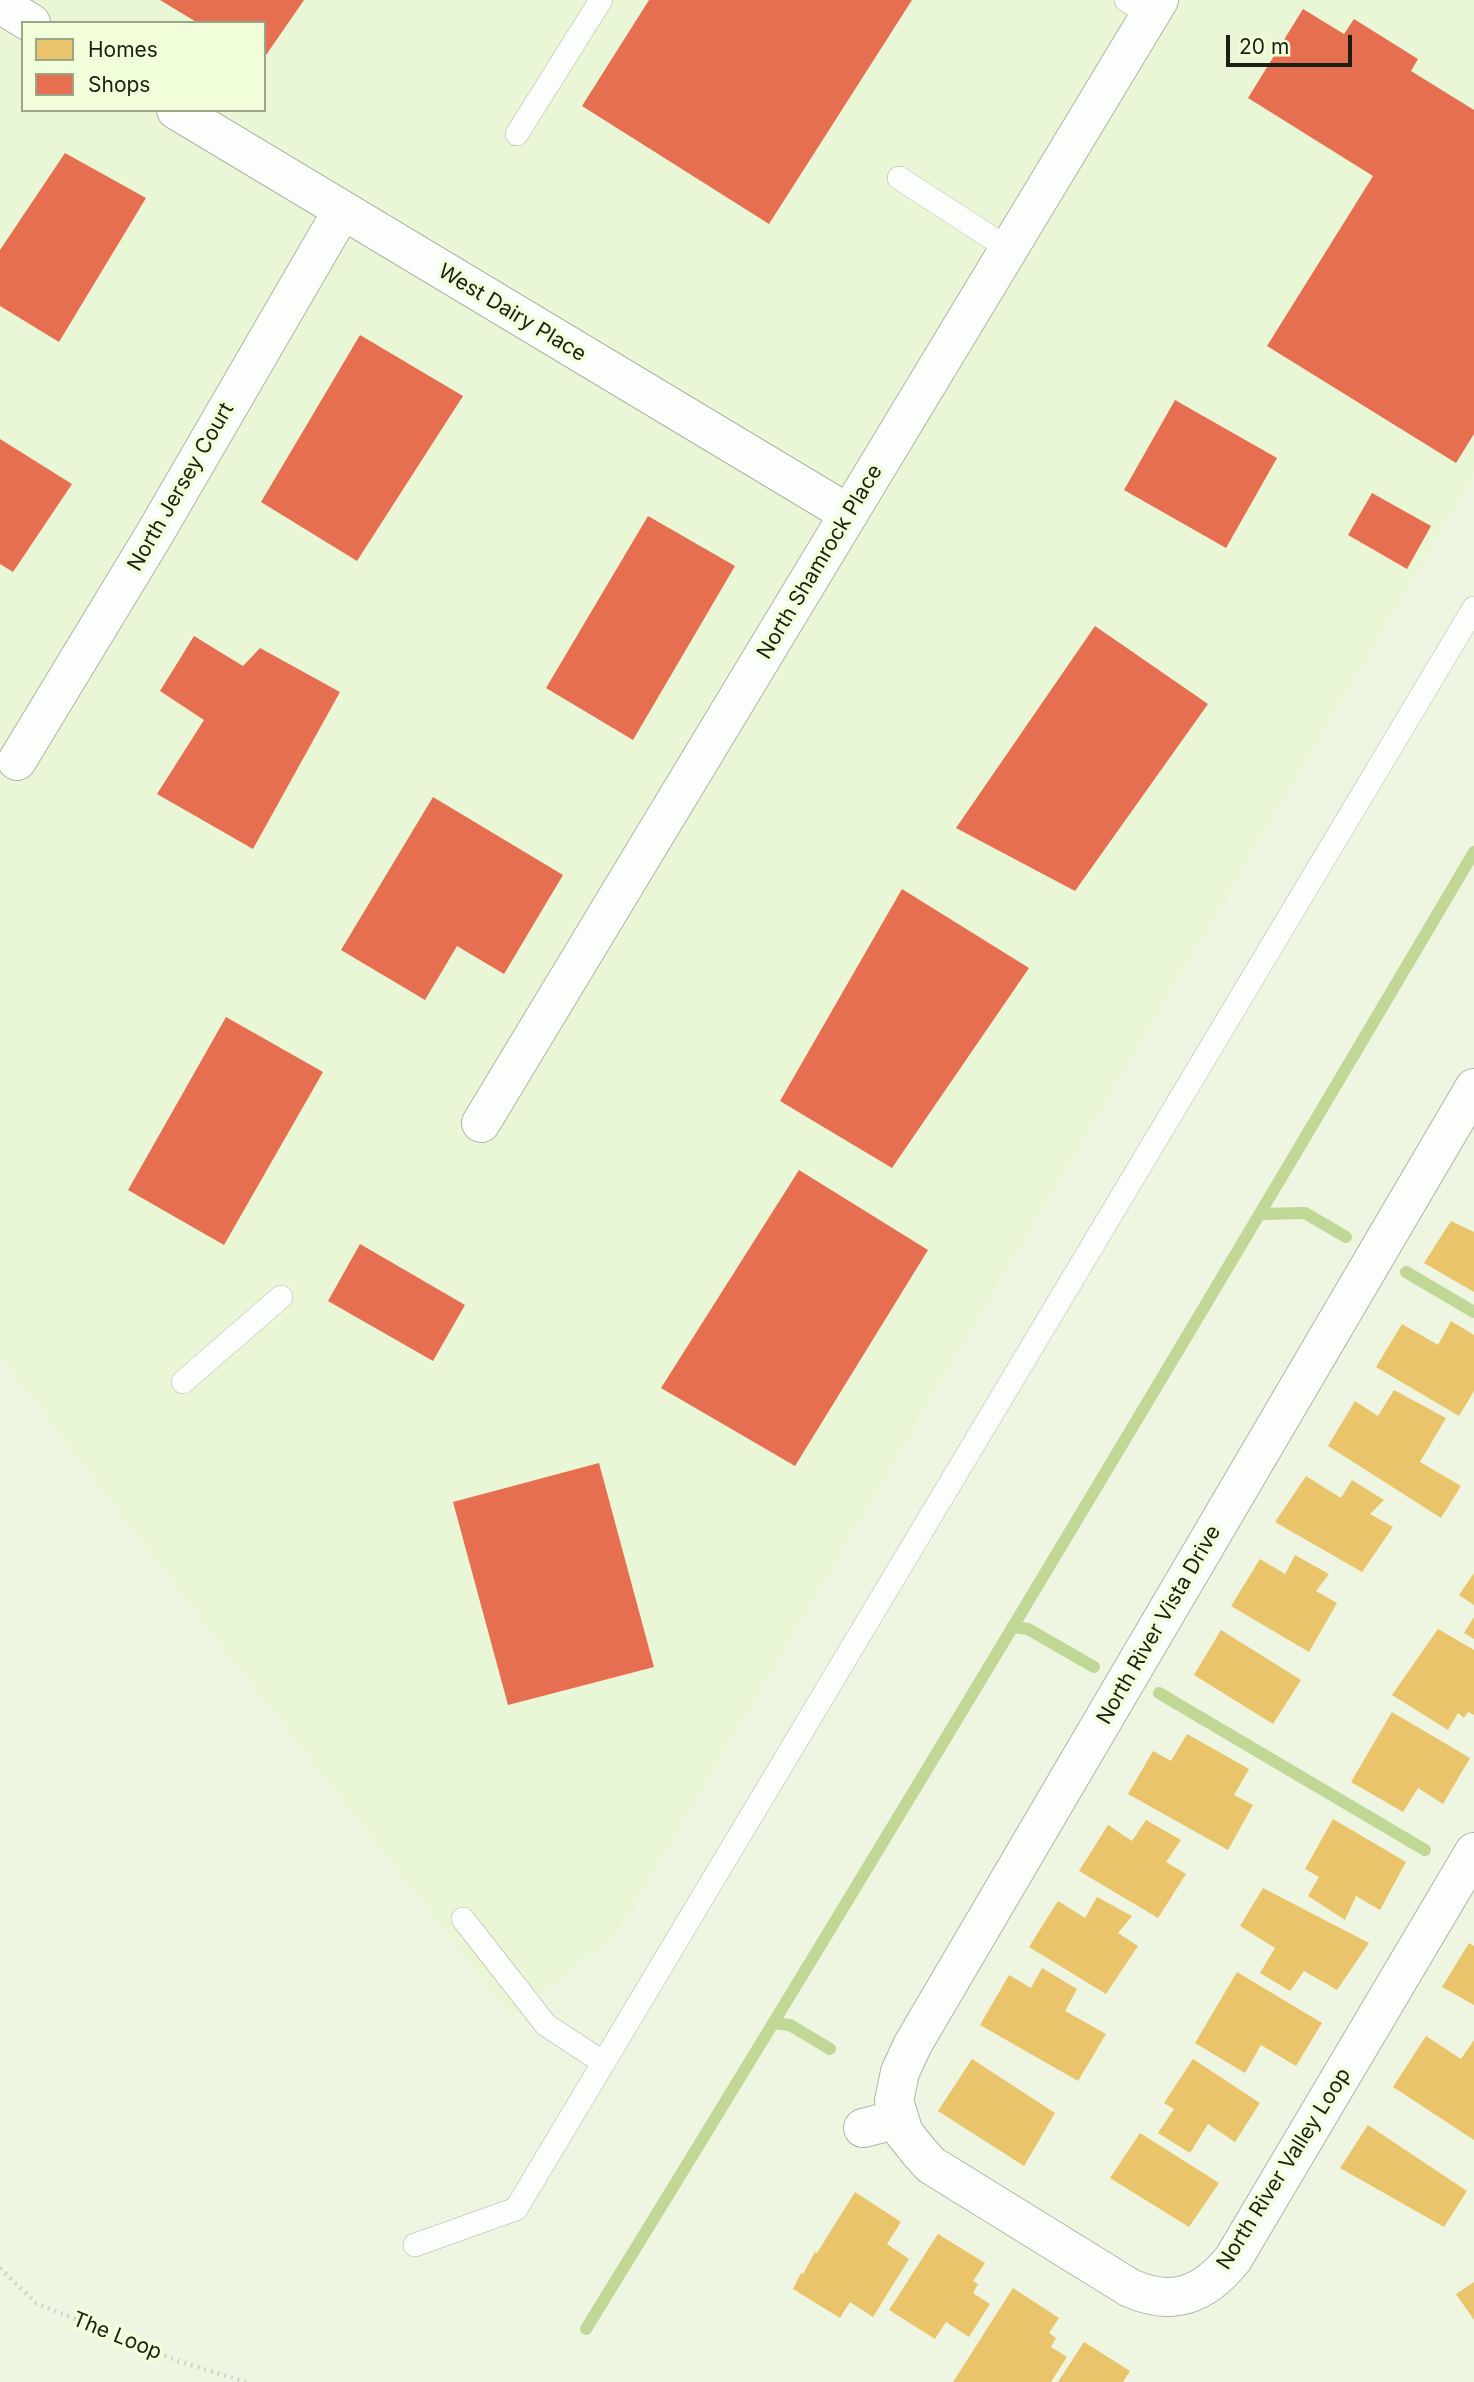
<!DOCTYPE html>
<style>
body{margin:0}
#map{position:relative;width:1474px;height:2382px;overflow:hidden;background:#eef6e2;font-family:Inter,sans-serif}
canvas{display:block}
.legend{position:absolute;left:21px;top:21px;width:245px;height:91px;box-sizing:border-box;background:#f0feda;border:2px solid #9ba58a;margin:0;padding:9px 12px;list-style:none;font-size:21px;color:#1b1f12}
.legend li{display:flex;align-items:center;gap:14px;height:35px}
.legend b{width:35px;border:2px solid #9ba58a}
.scale{position:absolute;left:1226px;top:35px;width:126px;height:32px;box-sizing:border-box;border:4px solid #1b1f12;border-top:0;padding-left:9px;font-size:21px;line-height:24px;white-space:nowrap;color:#1b1f12;-webkit-text-stroke:5px #f0feda;paint-order:stroke}
</style>
<div id="map">
<canvas width="1474" height="2382"></canvas>
<ul class="legend">
<li><b style="height:19px;background:#e9c46a"></b>Homes</li>
<li><b style="height:19px;background:#e76f51"></b>Shops</li>
</ul>
<div class="scale">20 m</div>
</div>
<script>
const g = document.querySelector('canvas').getContext('2d');
g.lineJoin = 'round';
function fill(path, color) { g.fillStyle = color; g.fill(path, 'evenodd'); }
function stroke(path, color, width, dash) { g.strokeStyle = color; g.lineWidth = width; g.lineCap = dash ? 'butt' : 'round'; g.setLineDash(dash || []); g.stroke(path); }
function drawText(font, color, halo, rows, align = 'center') {
  g.font = font + ' Inter,sans-serif'; g.lineWidth = 7; g.setLineDash([]); g.textBaseline = 'middle'; g.strokeStyle = halo; g.fillStyle = color; for (const [text, x, y, turn = 0] of rows) {
    g.save(); g.translate(x, y); g.rotate((+turn || 0) * Math.PI / 180); g.textAlign = isNaN(turn) ? turn : align; if (halo) g.strokeText(text, 0, 0); g.fillText(text, 0, 0); g.restore();
  }
}
fill(new Path2D(`
 M 0,0 L 1474,0 L 1474,476 L 617,1935 L 512,2017 L 236,1665 L 0,1357 ZM 23,23 L 264,23 L 264,110 L 23,110 Z`), '#eaf7d6');
fill(new Path2D(`
 M 1451,1221 L 1474,1232 L 1474,1292 L 1424,1263 Z
 M 1451,1321 L 1474,1335 L 1474,1391 L 1459,1416 L 1376,1367 L 1402,1324 L 1438,1345 Z
 M 1394,1390 L 1446,1418 L 1420,1462 L 1461,1486 L 1441,1518 L 1328,1446 L 1355,1401 L 1378,1416 Z
 M 1306,1476 L 1341,1498 L 1352,1480 L 1384,1500 L 1370,1514 L 1393,1527 L 1362,1572 L 1275,1522 Z
 M 1295,1555 L 1329,1574 L 1316,1591 L 1337,1603 L 1309,1652 L 1231,1606 L 1260,1559 L 1285,1574 Z
 M 1474,1573 L 1474,1605 L 1459,1595 Z
 M 1474,1617 L 1474,1639 L 1464,1633 Z
 M 1438,1629 L 1474,1650 L 1474,1715 L 1468,1712 L 1464,1718 L 1458,1713 L 1448,1730 L 1392,1695 Z
 M 1221,1630 L 1301,1680 L 1273,1724 L 1194,1675 Z
 M 1392,1712 L 1470,1758 L 1443,1804 L 1418,1788 L 1403,1812 L 1351,1782 Z
 M 1187,1734 L 1249,1769 L 1234,1795 L 1253,1805 L 1228,1850 L 1128,1794 L 1153,1751 L 1171,1761 Z
 M 1333,1819 L 1406,1862 L 1380,1910 L 1356,1896 L 1345,1920 L 1308,1896 L 1319,1877 L 1305,1869 Z
 M 1146,1820 L 1181,1840 L 1166,1862 L 1186,1874 L 1158,1918 L 1079,1871 L 1108,1825 L 1132,1841 Z
 M 1263,1888 L 1369,1943 L 1337,1990 L 1304,1971 L 1290,1991 L 1260,1973 L 1275,1948 L 1240,1926 Z
 M 1097,1897 L 1132,1916 L 1118,1933 L 1138,1946 L 1106,1994 L 1029,1947 L 1058,1901 L 1085,1918 Z
 M 1469,1943 L 1474,1946 L 1474,2005 L 1442,1987 Z
 M 1042,1968 L 1077,1989 L 1065,2011 L 1106,2034 L 1078,2081 L 980,2025 L 1009,1975 L 1031,1988 Z
 M 1237,1972 L 1322,2023 L 1296,2066 L 1261,2045 L 1245,2073 L 1195,2043 Z
 M 1426,2036 L 1461,2059 L 1474,2040 L 1474,2140 L 1393,2087 Z
 M 972,2059 L 1055,2113 L 1024,2166 L 938,2111 Z
 M 1193,2059 L 1260,2103 L 1235,2142 L 1208,2124 L 1190,2153 L 1158,2133 L 1174,2109 L 1164,2103 Z
 M 1368,2125 L 1467,2191 L 1444,2227 L 1340,2168 Z
 M 1140,2133 L 1219,2183 L 1189,2227 L 1110,2178 Z
 M 855,2192 L 901,2222 L 887,2244 L 909,2259 L 873,2317 L 850,2302 L 840,2318 L 793,2289 L 801,2273 L 803,2274 L 815,2252 L 817,2253 Z
 M 938,2234 L 985,2263 L 973,2281 L 978,2284 L 973,2293 L 990,2304 L 969,2337 L 946,2322 L 935,2339 L 889,2310 Z
 M 1474,2282 L 1474,2320 L 1456,2294 Z
 M 1013,2288 L 1059,2318 L 1049,2333 L 1056,2338 L 1051,2347 L 1067,2357 L 1051,2382 L 953,2382 Z
 M 1084,2342 L 1130,2371 L 1123,2382 L 1058,2382 Z`), '#e9c46a');
fill(new Path2D(`
 M 160,0 L 304,0 L 264,58 L 264,23 L 198,23 Z
 M 649,0 L 912,0 L 769,224 L 582,106 Z
 M 1303,9 L 1344,34 L 1354,19 L 1418,59 L 1411,71 L 1474,110 L 1474,434 L 1456,463 L 1267,346 L 1373,176 L 1248,98 Z
 M 65,153 L 146,198 L 59,342 L 0,306 L 0,250 Z
 M 360,335 L 463,396 L 357,561 L 261,502 Z
 M 1175,400 L 1277,458 L 1226,548 L 1124,490 Z
 M 0,439 L 72,484 L 13,572 L 0,564 Z
 M 1372,493 L 1431,526 L 1407,569 L 1348,535 Z
 M 648,516 L 735,566 L 633,740 L 546,688 Z
 M 1095,626 L 1208,704 L 1075,891 L 956,828 Z
 M 194,636 L 243,666 L 260,648 L 340,692 L 253,849 L 157,794 L 204,720 L 160,691 Z
 M 433,797 L 563,875 L 504,974 L 457,946 L 425,1000 L 341,950 Z
 M 902,889 L 1029,968 L 892,1168 L 780,1101 Z
 M 226,1017 L 323,1072 L 224,1245 L 128,1190 Z
 M 799,1170 L 928,1250 L 795,1466 L 661,1388 Z
 M 360,1244 L 465,1305 L 433,1361 L 328,1301 Z
 M 599,1463 L 654,1667 L 508,1705 L 453,1502 Z`), '#e76f51');
stroke(new Path2D(`
 M 1260,1214 L 1305,1213 L 1346,1237
 M 1406,1272 L 1474,1312
 M 1012,1627 L 1028,1629 L 1094,1667
 M 1159,1693 L 1425,1850
 M 773,2023 L 790,2025 L 830,2049
 M 586,2329 C 887,1840 1182,1347 1474,852`), '#c0d796', 12);
const lane = new Path2D(`
 M 1126,0 L 1150,15
 M 517,134 L 601,0
 M 899,178 L 1009,249
 M 183,1382 L 281,1297
 M 463,1919 L 546,2025 L 604,2063
 M 415,2245 L 516,2209 L 1474,608`);
const street = new Path2D(`
 M 0,4 L 31,23
 M 176,110 L 849,514
 M 17,761 L 154,535 L 342,211
 M 1474,1088 L 913,2044 L 900,2072 L 894,2101 L 904,2133 L 920,2153 L 931,2165 L 1130,2288 C 1173,2307 1204,2295 1233,2259 L 1474,1852
 M 481,1123 L 1159,0
 M 863,2128 L 899,2119`);
stroke(lane, '#aeb5a5', 24);
stroke(street, '#aeb5a5', 40);
stroke(new Path2D(`
 M 0,2268 L 36,2303 L 178,2361 L 246,2382`), '#d0d3cd', 4.5, [2, 5]);
stroke(lane, '#fcfefb', 23);
stroke(street, '#fcfefb', 38);
drawText('21px', '#1b1f12', '#f0feda', [
 ["West Dairy Place",512,313,31],
 ["North Jersey Court",181,487,-60],
 ["North Shamrock Place",820,562,-59],
 ["North River Vista Drive",1159,1625,-60],
 ["North River Valley Loop",1284,2169,-58],
 ["The Loop",117,2336,22]
]);
</script>
